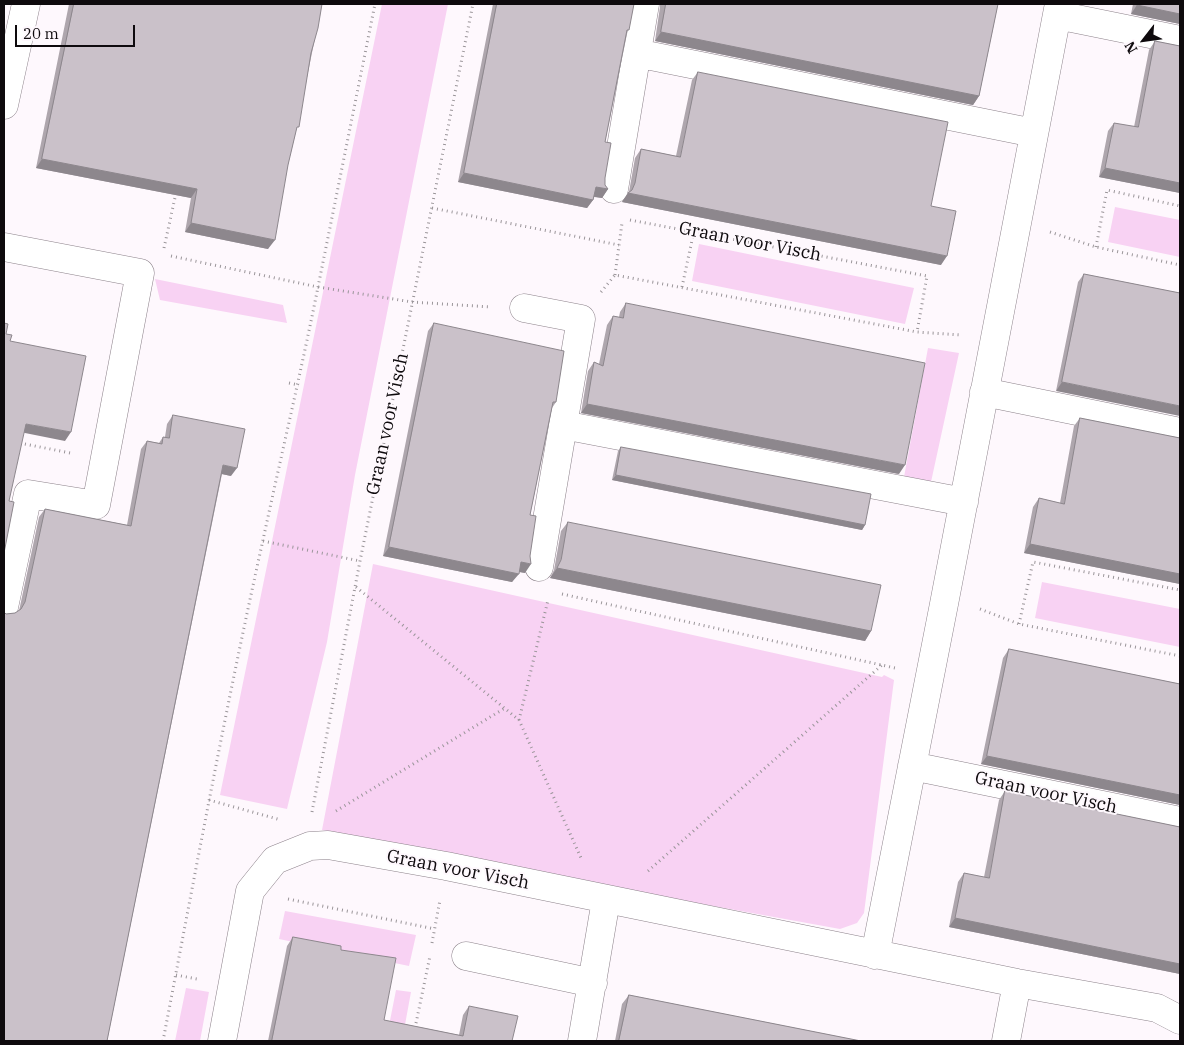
<!DOCTYPE html>
<style>
body{margin:0}
#map{position:relative;width:1184px;height:1045px;overflow:hidden;background:#fef8fd;font-family:"IBM Plex Serif",serif}
canvas{display:block}
.frame{position:absolute;inset:0;border:5px solid #0e0a0d;pointer-events:none}
.north{position:absolute;left:1119px;top:15px;width:50px;height:50px;-webkit-text-stroke:4px #fef8fd;paint-order:stroke;rotate:240deg;font-size:14px;font-weight:700;line-height:20px;text-align:center;color:#0e0a0d}
.north::after{content:'';display:block;margin:auto;width:18px;height:22px;background:#0e0a0d;clip-path:polygon(50% 0,100% 100%,50% 72%,0 100%)}
.scale{position:absolute;left:15px;top:25px;width:120px;height:22px;box-sizing:border-box;border:2px solid #0e0a0d;border-top:0;padding-left:6px;font-size:15px;line-height:18px;white-space:nowrap;color:#0e0a0d;-webkit-text-stroke:4px #fef8fd;paint-order:stroke}
</style>
<div id="map">
<canvas width="1184" height="1045"></canvas>
<div class="frame"></div>
<div class="north">N</div>
<div class="scale">20 m</div>
</div>
<script>
const g = document.querySelector('canvas').getContext('2d');
g.lineJoin = 'round';
function fill(path, color) { g.fillStyle = color; g.fill(path, 'evenodd'); }
function stroke(path, color, width, dash) { g.strokeStyle = color; g.lineWidth = width; g.lineCap = dash ? 'butt' : 'round'; g.setLineDash(dash || []); g.stroke(path); }
function drawText(font, color, halo, rows, align = 'center') {
  g.font = font + ' "IBM Plex Serif",serif'; g.lineWidth = 4; g.setLineDash([]); g.textBaseline = 'middle'; g.strokeStyle = halo; g.fillStyle = color; for (const [text, x, y, turn = 0] of rows) {
    g.save(); g.translate(x, y); g.rotate((+turn || 0) * Math.PI / 180); g.textAlign = isNaN(turn) ? turn : align; if (halo) g.strokeText(text, 0, 0); g.fillText(text, 0, 0); g.restore();
  }
}
fill(new Path2D(`
 M 382,4 L 448,4 L 355,475 L 327,642 L 287,809 L 220,795 Z
 M 1115,207 L 1180,220 L 1180,257 L 1108,242 Z
 M 699,244 L 914,288 L 905,324 L 692,281 Z
 M 155,279 L 283,305 L 287,323 L 160,300 Z
 M 928,348 L 959,353 L 931,482 L 904,477 Z
 M 373,564 L 882,677 L 884,675 L 894,680 L 864,913 L 857,923 L 840,929 L 636,892 L 322,830 Z
 M 1042,582 L 1180,609 L 1180,647 L 1035,618 Z
 M 285,911 L 416,935 L 409,966 L 279,939 Z
 M 186,988 L 209,992 L 200,1041 L 175,1041 Z
 M 396,990 L 411,992 L 402,1041 L 386,1041 Z`), '#f8d2f3');
const minor = new Path2D(`
 M 1057,15 L 1180,40
 M 636,53 L 1034,133
 M 4,105 L 26,4
 M 614,189 L 645,4
 M 4,247 L 140,273 L 96,505 L 28,494 L 4,607
 M 524,308 L 581,319 L 539,567
 M 984,392 L 1180,432
 M 563,425 L 964,502
 M 912,766 L 1180,821
 M 875,955 L 944,604 L 1059,4
 M 466,956 L 593,983
 M 222,1041 L 250,891 L 275,860 L 310,846 L 328,845 L 446,866 L 1017,983 L 1157,1008 L 1180,1020
 M 582,1041 L 606,900
 M 1006,1041 L 1017,983`);
stroke(minor, '#8d838b', 29);
stroke(new Path2D(`
 M 432,208 L 619,245
 M 630,220 L 927,276 L 917,332
 M 1050,232 L 1096,247 L 1180,265
 M 1096,247 L 1107,190 L 1180,206
 M 164,248 L 176,193
 M 171,256 L 318,287 L 375,4
 M 615,275 L 622,223
 M 682,287 L 694,231
 M 601,292 L 615,275 L 917,332 L 961,335
 M 289,383 L 299,385
 M 20,443 L 70,453
 M 263,541 L 360,561
 M 356,587 L 519,720 L 581,858
 M 562,594 L 895,668
 M 980,609 L 1019,624 L 1180,656
 M 1019,624 L 1033,562 L 1180,590
 M 519,720 L 548,600
 M 209,800 L 281,820
 M 336,811 L 505,708
 M 312,812 L 360,561 L 473,4
 M 648,871 L 882,665
 M 288,899 L 435,929
 M 432,943 L 440,900
 M 176,975 L 197,979
 M 415,1028 L 430,956
 M 163,1041 C 195,874 226,706 263,540 C 281,456 301,372 318,287 L 412,302 L 491,307`), '#9a9599', 3, [1, 4]);
stroke(minor, '#fff', 28);
fill(new Path2D(`
 M 69,4 L 322,4 L 296,131 L 268,249 L 185,232 L 191,198 L 36,168 Z
 M 493,4 L 634,4 L 627,34 L 605,142 L 605,185 L 608,189 L 602,198 L 594,197 L 593,200 L 587,208 L 458,182 Z
 M 660,4 L 998,4 L 979,96 L 973,105 L 655,41 L 660,7 Z
 M 1133,4 L 1180,4 L 1180,24 L 1131,14 Z
 M 1155,41 L 1180,46 L 1180,193 L 1099,177 L 1108,131 L 1114,123 L 1134,127 L 1149,50 Z
 M 698,72 L 931,206 L 941,265 L 622,202 L 629,192 L 635,158 L 641,149 L 676,156 L 692,80 Z
 M 1084,274 L 1180,293 L 1056,391 L 1078,282 Z
 M 626,303 L 899,474 L 581,413 L 588,371 L 594,362 L 599,364 L 607,325 L 613,316 L 619,317 L 620,312 Z
 M 434,323 L 556,402 L 552,408 L 530,515 L 525,573 L 519,572 L 512,582 L 383,556 L 428,331 Z
 M 173,415 L 231,476 L 222,474 L 107,1041 L 6,614 L 15,613 L 19,611 L 39,517 L 45,509 L 127,525 L 141,449 L 147,441 L 159,443 L 163,437 L 165,437 L 167,424 Z
 M 1080,418 L 1180,438 L 1180,584 L 1024,553 L 1033,507 L 1039,498 L 1060,503 L 1074,426 Z
 M 621,447 L 865,525 L 862,530 L 612,480 L 618,451 Z
 M 568,522 L 871,631 L 865,641 L 550,578 L 554,570 L 561,531 Z
 M 1009,649 L 1180,684 L 1180,805 L 981,764 L 1003,658 Z
 M 1005,791 L 1180,827 L 1180,974 L 949,927 L 958,882 L 964,873 L 984,877 L 999,800 Z
 M 293,937 L 341,950 L 384,1020 L 459,1035 L 463,1015 L 469,1006 L 512,1041 L 268,1041 L 287,946 Z
 M 629,995 L 861,1041 L 615,1041 L 622,1004 Z`), '#aea6ad');
fill(new Path2D(`
 M 1137,5 L 1180,14 L 1180,24 L 1131,14 Z
 M 661,32 L 979,96 L 973,105 L 655,41 Z
 M 42,159 L 197,189 L 191,198 L 36,168 Z
 M 1105,168 L 1180,183 L 1180,193 L 1099,177 Z
 M 464,173 L 593,200 L 587,208 L 458,182 Z
 M 596,187 L 608,189 L 602,198 L 590,196 Z
 M 628,193 L 947,256 L 941,265 L 622,202 Z
 M 191,223 L 275,240 L 268,249 L 185,232 Z
 M 1062,382 L 1180,406 L 1180,416 L 1056,391 Z
 M 587,404 L 905,465 L 899,474 L 581,413 Z
 M 26,424 L 71,432 L 65,441 L 20,432 Z
 M 223,465 L 237,468 L 231,476 L 217,473 Z
 M 616,475 L 865,525 L 862,530 L 612,480 Z
 M 1030,544 L 1180,574 L 1180,584 L 1024,553 Z
 M 389,547 L 519,574 L 512,582 L 383,556 Z
 M 521,562 L 531,564 L 525,573 L 515,571 Z
 M 557,568 L 871,631 L 865,641 L 550,578 Z
 M 987,756 L 1180,795 L 1180,805 L 981,764 Z
 M 955,918 L 1180,964 L 1180,974 L 949,927 Z`), '#8d878d');
const building = new Path2D(`
 M 74,4 L 322,4 L 318,28 L 311,53 L 299,127 L 297,127 L 288,165 L 275,240 L 191,223 L 197,189 L 42,159 Z
 M 497,4 L 634,4 L 629,30 L 627,30 L 605,142 L 611,143 L 605,178 L 605,185 L 608,189 L 596,187 L 593,200 L 464,173 Z
 M 666,4 L 998,4 L 979,96 L 661,32 Z
 M 1138,4 L 1180,4 L 1180,14 L 1137,5 Z
 M 1155,41 L 1180,46 L 1180,183 L 1105,168 L 1114,123 L 1138,127 Z
 M 698,72 L 948,122 L 931,206 L 956,211 L 947,256 L 628,193 L 632,190 L 635,183 L 641,149 L 680,157 Z
 M 1084,274 L 1180,293 L 1180,406 L 1062,382 Z
 M 626,303 L 925,363 L 905,465 L 587,404 L 594,362 L 603,366 L 613,316 L 623,318 Z
 M 4,323 L 8,324 L 6,334 L 12,335 L 10,341 L 86,356 L 71,432 L 26,424 L 9,501 L 14,502 L 4,553 Z
 M 434,323 L 564,351 L 556,402 L 553,402 L 530,515 L 536,516 L 530,556 L 531,564 L 521,562 L 519,574 L 389,547 Z
 M 173,415 L 245,429 L 237,468 L 223,465 L 107,1041 L 4,1041 L 4,612 L 6,614 L 15,613 L 21,609 L 25,602 L 45,509 L 131,526 L 147,441 L 162,444 L 163,437 L 169,438 Z
 M 1080,418 L 1180,438 L 1180,574 L 1030,544 L 1039,498 L 1064,504 Z
 M 621,447 L 871,494 L 865,525 L 616,475 Z
 M 568,522 L 881,585 L 871,631 L 557,568 L 561,560 Z
 M 1009,649 L 1180,684 L 1180,795 L 987,756 Z
 M 1005,791 L 1180,827 L 1180,964 L 955,918 L 964,873 L 989,878 Z
 M 293,937 L 341,946 L 341,950 L 396,958 L 384,1020 L 463,1036 L 469,1006 L 518,1016 L 512,1041 L 272,1041 Z
 M 629,995 L 861,1041 L 619,1041 Z`);
fill(building, '#cac1c9');
stroke(building, '#8d878d', 1);
drawText('18px', '#0e0a0d', '#fef8fd', [
 ["Graan voor Visch",750,242,11],
 ["Graan voor Visch",388,424,-78],
 ["Graan voor Visch",1046,793,12],
 ["Graan voor Visch",458,870,11]
]);
</script>
